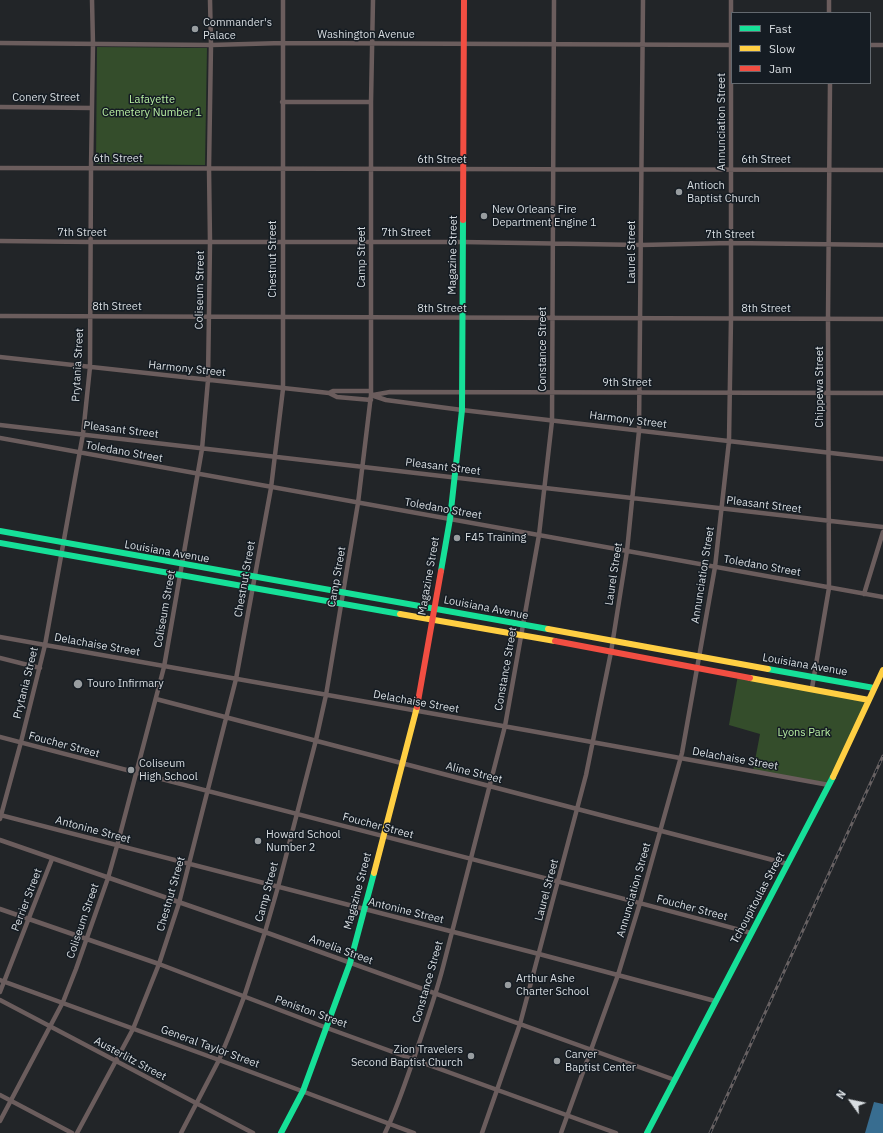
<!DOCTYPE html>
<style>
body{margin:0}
#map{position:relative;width:883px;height:1133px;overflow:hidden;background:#222528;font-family:"IBM Plex Sans",sans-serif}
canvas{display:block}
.legend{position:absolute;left:731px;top:12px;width:140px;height:72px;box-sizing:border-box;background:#151c23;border:1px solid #63696f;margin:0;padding:5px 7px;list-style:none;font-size:12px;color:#d8dde1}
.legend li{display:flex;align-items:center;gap:8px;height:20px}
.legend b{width:20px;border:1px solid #63696f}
.north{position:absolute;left:831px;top:1081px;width:40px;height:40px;-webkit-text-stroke:3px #151c23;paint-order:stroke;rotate:303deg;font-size:11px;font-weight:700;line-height:16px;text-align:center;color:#d8dde1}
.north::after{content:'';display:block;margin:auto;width:14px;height:18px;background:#d8dde1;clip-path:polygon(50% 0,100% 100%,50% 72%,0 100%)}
</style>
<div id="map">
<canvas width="883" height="1133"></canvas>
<ul class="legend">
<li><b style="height:5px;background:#16e098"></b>Fast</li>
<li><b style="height:5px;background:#ffcf43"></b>Slow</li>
<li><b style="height:5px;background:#f24e42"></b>Jam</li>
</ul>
<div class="north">N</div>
</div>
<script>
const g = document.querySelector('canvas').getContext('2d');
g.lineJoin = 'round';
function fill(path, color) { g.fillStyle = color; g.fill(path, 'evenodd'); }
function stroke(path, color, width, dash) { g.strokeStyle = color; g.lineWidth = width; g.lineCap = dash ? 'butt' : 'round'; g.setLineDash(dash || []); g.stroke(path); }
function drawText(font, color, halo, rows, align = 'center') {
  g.font = font + ' "IBM Plex Sans",sans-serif'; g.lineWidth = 3; g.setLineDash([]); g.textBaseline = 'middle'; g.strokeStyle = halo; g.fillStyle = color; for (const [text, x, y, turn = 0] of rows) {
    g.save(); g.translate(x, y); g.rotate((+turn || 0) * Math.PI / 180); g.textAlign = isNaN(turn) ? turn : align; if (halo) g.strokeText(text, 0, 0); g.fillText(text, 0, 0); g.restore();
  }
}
fill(new Path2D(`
 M 97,47 L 207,48 L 205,165 L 96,164 Z
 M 738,675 L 869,700 L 829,785 L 753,771 L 760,734 L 729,725 Z`), '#344d2b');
fill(new Path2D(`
 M 874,1102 L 883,1104 L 883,1133 L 865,1133 Z`), '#386d90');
stroke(new Path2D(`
 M 829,0 L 829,13
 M 0,43 L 211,45 L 283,43 L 732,45
 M 870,45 L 883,45
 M 282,102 L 371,102
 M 0,107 L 92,108
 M 0,168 L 883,170
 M 0,241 L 90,242 L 463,242 L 641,245 L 731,243 L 883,245
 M 0,316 L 883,319
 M 0,357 L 329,393 L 333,391 L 371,391
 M 329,393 L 337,397 L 371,400
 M 371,395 L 386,400 L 462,410 L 883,459
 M 373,395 L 390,392 L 883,393
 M 0,425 L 883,527
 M 0,438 L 883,597
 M 864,594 L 883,532
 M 0,637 C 276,686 553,734 829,785
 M 0,658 L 40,668
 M 812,688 L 829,588 L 828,319 L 830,83
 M 156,699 L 788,864
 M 0,737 C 250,803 502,865 751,933
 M 0,815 L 539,954 L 715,1001
 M 0,819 L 21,742 L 45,645 L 83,434 L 90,367 L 91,168 L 93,44 L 92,0
 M 0,840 L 265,932 L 675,1080
 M 0,909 L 159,964 L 327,1028 L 616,1133
 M 0,980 L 219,1060 L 414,1133
 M 0,992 L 52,859
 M 0,1000 L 253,1133
 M 0,1095 L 72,1133
 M 0,1121 L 63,1002 L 76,969 L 108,878 L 117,846 L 164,667 L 202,449 L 208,380 L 210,242 L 209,168 L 211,45 L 210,0
 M 77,1133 L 133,1029 L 159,964 L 179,903 L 236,679 L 271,488 L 283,389 L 283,0
 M 181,1133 L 219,1060 L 231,1031 L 244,997 L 265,932 L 278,887 L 316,740 L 326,695 L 358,503 L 371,395 L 371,102 L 373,0
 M 385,1133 C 397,1109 405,1083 414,1058 C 424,1028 435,998 443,967 L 505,726 L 539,535 L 552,421 L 554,0
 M 482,1133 L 520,1024 L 586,775 L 611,652 L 627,551 L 639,431 L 643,0
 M 561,1133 L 618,975 L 640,903 L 682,753 L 715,567 L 729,441 L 731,318 L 731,0`), '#6b5d5d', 4.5);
stroke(new Path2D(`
 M 0,531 L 548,629
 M 0,543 L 400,614
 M 441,571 L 450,519 L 462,410 L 463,220
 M 768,669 L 874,688
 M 281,1133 L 303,1091 L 350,963 L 374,873
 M 647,1133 L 833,777`), '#16e098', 6);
stroke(new Path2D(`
 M 400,614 L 555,641
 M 548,629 L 768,669
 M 750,678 L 869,700
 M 833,777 L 883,670
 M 374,873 L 417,707`), '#ffcf43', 6);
stroke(new Path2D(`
 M 463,220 L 464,0
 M 555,641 L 750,678
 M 417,707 L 441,571`), '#f24e42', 6);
const rail = new Path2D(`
 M 710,1133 L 883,756`);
stroke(rail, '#676162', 3);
stroke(rail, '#151c23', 1.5, [4.5]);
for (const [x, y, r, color] of [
 [195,29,4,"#989da0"],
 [679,192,4,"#989da0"],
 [484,216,4,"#989da0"],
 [457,538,4,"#989da0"],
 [78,684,5,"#989da0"],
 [131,770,4,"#989da0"],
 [258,841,4,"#989da0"],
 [508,985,4,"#989da0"],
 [471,1056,4,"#989da0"],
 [557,1061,4,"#989da0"]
]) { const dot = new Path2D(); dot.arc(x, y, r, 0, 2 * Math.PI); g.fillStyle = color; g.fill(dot); stroke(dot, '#151c23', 1.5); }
drawText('11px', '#d8dde1', '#151c23', [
 ["Commander's",203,23],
 ["Palace",203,36],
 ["Antioch",687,186],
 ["Baptist Church",687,199],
 ["New Orleans Fire",492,210],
 ["Department Engine 1",492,223],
 ["F45 Training",465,538],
 ["Touro Infirmary",87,684],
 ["Coliseum",139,764],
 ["High School",139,777],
 ["Howard School",266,835],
 ["Number 2",266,848],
 ["Arthur Ashe",516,979],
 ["Charter School",516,992],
 ["Zion Travelers",463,1050,"right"],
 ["Second Baptist Church",463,1063,"right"],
 ["Carver",565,1055],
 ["Baptist Center",565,1068]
], 'left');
drawText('11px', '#d8dde1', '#151c23', [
 ["Washington Avenue",366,35],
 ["Conery Street",46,98],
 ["Annunciation Street",722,122,-90],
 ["6th Street",118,159],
 ["6th Street",442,160],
 ["6th Street",766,160],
 ["7th Street",82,233],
 ["7th Street",406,233],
 ["7th Street",730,235],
 ["Laurel Street",632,252,-90],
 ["Magazine Street",453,255,-89],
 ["Camp Street",362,257,-90],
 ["Chestnut Street",273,259,-90],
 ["Coliseum Street",200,290,-89],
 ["8th Street",117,307],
 ["8th Street",442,309],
 ["8th Street",766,309],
 ["Constance Street",543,349,-90],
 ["Prytania Street",78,365,-87],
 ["Harmony Street",187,369,6],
 ["9th Street",627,383],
 ["Chippewa Street",820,387,-90],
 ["Harmony Street",628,420,7],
 ["Pleasant Street",121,430,7],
 ["Toledano Street",124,452,10],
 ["Pleasant Street",443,467,7],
 ["Pleasant Street",764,505,7],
 ["Toledano Street",443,509,10],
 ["Louisiana Avenue",167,552,10],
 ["Toledano Street",762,566,10],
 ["Laurel Street",614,574,-81],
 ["Annunciation Street",703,575,-81],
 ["Magazine Street",429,576,-80],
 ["Camp Street",337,577,-80],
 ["Chestnut Street",245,579,-80],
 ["Louisiana Avenue",486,608,11],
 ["Coliseum Street",165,609,-80],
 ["Delachaise Street",97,645,10],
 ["Louisiana Avenue",805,665,10],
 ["Constance Street",506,669,-80],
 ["Prytania Street",26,683,-76],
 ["Delachaise Street",416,702,10],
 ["Foucher Street",64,745,15],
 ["Delachaise Street",735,759,10],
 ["Aline Street",474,773,14],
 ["Foucher Street",378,826,15],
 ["Antonine Street",93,830,15],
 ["Laurel Street",547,890,-75],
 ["Annunciation Street",634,890,-74],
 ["Magazine Street",358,891,-75],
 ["Camp Street",267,892,-75],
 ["Chestnut Street",171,894,-74],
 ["Tchoupitoulas Street",758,898,-62],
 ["Perrier Street",27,900,-69],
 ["Foucher Street",692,908,15],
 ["Antonine Street",406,911,14],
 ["Coliseum Street",83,921,-71],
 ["Amelia Street",341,950,20],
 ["Constance Street",428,982,-74],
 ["Peniston Street",311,1012,20],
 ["General Taylor Street",210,1047,20],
 ["Austerlitz Street",130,1059,28]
]);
drawText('11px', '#b9f0a3', '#151c23', [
 ["Lafayette",152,100],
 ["Cemetery Number 1",152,113],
 ["Lyons Park",804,733]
]);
</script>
